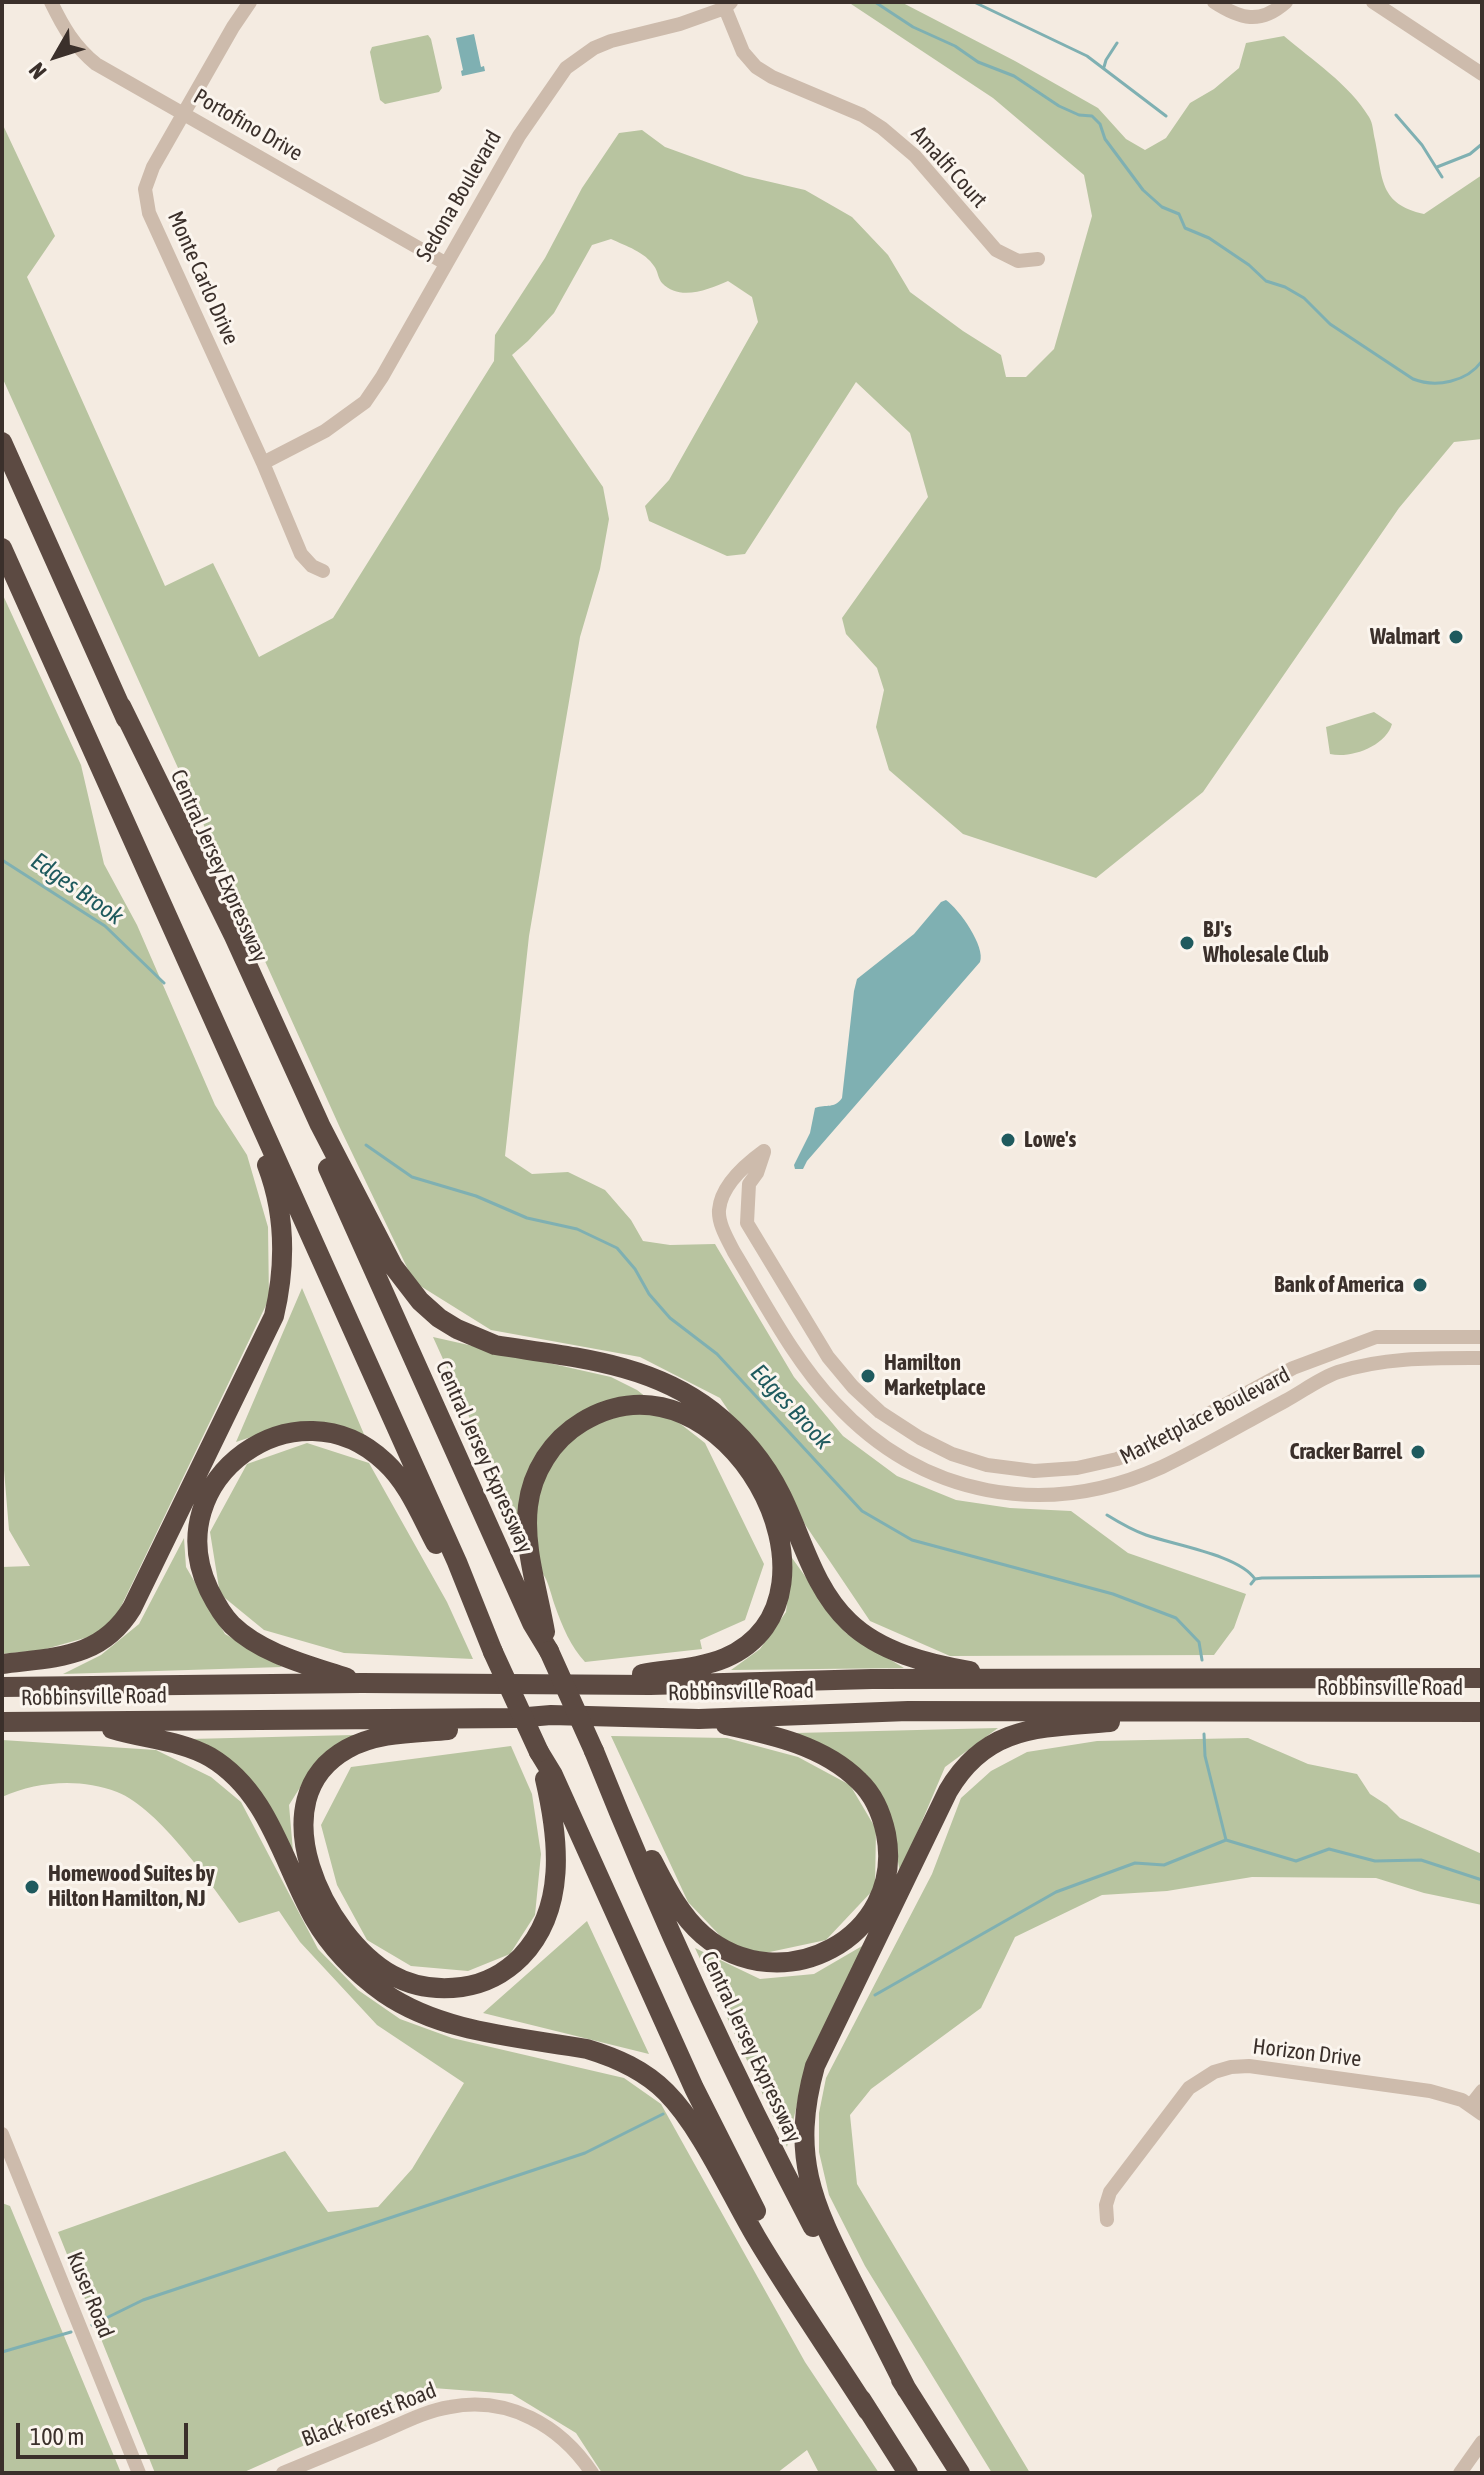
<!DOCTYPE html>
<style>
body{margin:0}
#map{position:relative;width:1484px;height:2475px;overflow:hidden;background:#f4ebe1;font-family:"Asap Condensed",sans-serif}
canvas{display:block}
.frame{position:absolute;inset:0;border:4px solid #3b302b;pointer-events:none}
.north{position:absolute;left:16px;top:16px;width:80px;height:80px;-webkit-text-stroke:6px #fbf5ee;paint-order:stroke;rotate:231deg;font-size:22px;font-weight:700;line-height:32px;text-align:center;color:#3b302b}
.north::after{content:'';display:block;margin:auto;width:28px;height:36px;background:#3b302b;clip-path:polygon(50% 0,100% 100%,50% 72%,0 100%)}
.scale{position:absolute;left:16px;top:2423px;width:172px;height:36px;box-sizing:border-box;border:4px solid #3b302b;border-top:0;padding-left:10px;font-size:24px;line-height:28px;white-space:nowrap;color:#3b302b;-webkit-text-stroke:6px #fbf5ee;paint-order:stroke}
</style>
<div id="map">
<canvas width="1484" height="2475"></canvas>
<div class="frame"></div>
<div class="north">N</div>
<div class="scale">100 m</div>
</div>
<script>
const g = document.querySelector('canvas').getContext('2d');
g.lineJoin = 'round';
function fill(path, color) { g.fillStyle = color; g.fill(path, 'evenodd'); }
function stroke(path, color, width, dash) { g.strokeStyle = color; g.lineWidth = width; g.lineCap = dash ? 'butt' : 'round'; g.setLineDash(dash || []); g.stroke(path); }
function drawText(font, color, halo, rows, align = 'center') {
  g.font = font + ' "Asap Condensed",sans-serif'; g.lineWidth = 6; g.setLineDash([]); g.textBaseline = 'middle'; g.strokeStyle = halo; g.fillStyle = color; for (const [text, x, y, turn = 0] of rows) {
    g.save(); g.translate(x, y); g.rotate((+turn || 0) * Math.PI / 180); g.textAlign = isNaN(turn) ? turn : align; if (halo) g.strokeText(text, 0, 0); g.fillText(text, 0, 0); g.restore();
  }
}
fill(new Path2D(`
 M 848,2 L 901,2 L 1015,61 L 1098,108 L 1126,139 L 1145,150 L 1166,138 L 1190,103 L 1214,89 L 1239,68 L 1246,43 L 1284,36 C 1312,60 1349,84 1369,117 C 1373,123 1373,132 1375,140 C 1383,179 1379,204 1424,214 L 1482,175 L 1482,439 L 1454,442 L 1399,508 L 1203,792 L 1096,878 L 963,834 L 889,770 L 876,727 L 884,690 L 877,668 L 846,634 L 842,618 L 928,497 L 910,433 L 856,382 L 745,554 L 727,556 L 649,521 L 645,506 L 669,480 L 758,322 L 752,297 L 728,281 C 709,289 680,302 662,283 C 658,279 658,271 654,266 C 645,252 626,246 611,239 L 592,245 L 554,313 L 528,341 L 512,355 L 603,487 L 609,519 L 600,569 L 580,637 L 529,936 L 505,1156 L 532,1174 L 568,1172 L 605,1190 L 631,1220 L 643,1241 L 670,1245 L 715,1244 L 794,1377 L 843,1436 L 897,1476 L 956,1500 L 1010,1508 L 1071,1511 L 1128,1553 L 1246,1594 L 1234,1628 L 1214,1655 L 950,1656 L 870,1621 L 720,1398 L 640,1357 L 491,1330 L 414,1282 L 341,1130 L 2,377 L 2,123 L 55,236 L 27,277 L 165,586 L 213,563 L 259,657 L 333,618 L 494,361 L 495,335 L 545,258 L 582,188 L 619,133 L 642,130 L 665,147 L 745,176 L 805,190 L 852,217 L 888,255 L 910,292 L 963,331 L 1001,355 L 1006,377 L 1026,377 L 1054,349 L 1092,216 L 1084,175 L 993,98 Z
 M 428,35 L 431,39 L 442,88 L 439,92 L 385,104 L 380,100 L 370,52 L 372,47 Z
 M 2,593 L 81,765 L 104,864 L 137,925 L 215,1105 L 247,1155 L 268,1227 L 269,1299 L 115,1619 L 92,1636 L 42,1650 L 2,1654 L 2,1567 L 30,1566 L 9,1530 L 2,1446 Z
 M 1374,712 L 1392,724 C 1386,746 1351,759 1330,754 L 1326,727 Z
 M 302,1288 L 366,1439 L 284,1426 L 236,1442 Z
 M 433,1337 L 611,1377 L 637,1390 L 705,1443 L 764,1564 L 745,1620 L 700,1640 L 702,1649 L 585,1662 C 571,1647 562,1626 555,1606 C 550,1592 548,1576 537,1567 Z
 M 307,1443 L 369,1463 L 447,1602 L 473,1659 L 344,1653 L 264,1630 L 220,1594 L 210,1532 L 247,1464 Z
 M 184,1538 L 186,1567 L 225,1634 L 282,1667 L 63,1674 L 101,1655 L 139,1624 Z
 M 792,1558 L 846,1633 L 904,1668 L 731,1670 L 760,1649 L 786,1612 Z
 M 998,1728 L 945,1767 L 900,1873 L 890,1817 L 796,1733 Z
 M 354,1735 L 316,1762 L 289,1805 L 294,1863 L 263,1796 L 190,1739 Z
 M 611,1736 L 727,1738 L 798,1757 L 850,1785 L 876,1829 L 875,1888 L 826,1940 L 765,1953 L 729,1945 L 688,1902 Z
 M 1248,1738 L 1308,1764 L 1357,1774 L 1370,1794 L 1387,1805 L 1400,1818 L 1482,1854 L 1482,1905 L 1424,1893 L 1376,1878 L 1252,1877 L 1167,1891 L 1102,1895 L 1015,1937 L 981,2008 L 871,2089 L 850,2115 L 857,2184 L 1030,2473 L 992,2473 L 865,2266 L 829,2195 L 819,2152 L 819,2113 L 826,2078 L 932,1874 L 961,1798 L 991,1771 L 1027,1752 L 1097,1741 Z
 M 2,1740 L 156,1750 L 211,1777 L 241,1802 L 318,1949 L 358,1990 L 400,2019 L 452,2038 L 624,2078 L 661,2104 L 805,2362 L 879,2473 L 819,2473 L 807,2450 L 777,2473 L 602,2473 L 576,2433 L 512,2394 L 433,2388 L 242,2473 L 155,2473 L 58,2232 L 285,2151 L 328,2212 L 378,2207 L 412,2169 L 464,2083 L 377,2025 L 300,1942 L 279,1911 L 239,1923 C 212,1886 160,1809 117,1792 C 80,1778 38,1781 2,1797 Z
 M 511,1746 L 532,1794 L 541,1854 L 535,1915 L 510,1954 L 468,1971 L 411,1966 L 367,1940 L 337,1885 L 321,1825 L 351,1767 Z
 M 587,1921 L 649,2054 L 483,2013 Z
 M 869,1942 L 806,2066 L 787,2147 L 695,1948 L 760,1979 L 814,1974 Z
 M 2,2203 L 10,2206 L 121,2473 L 2,2473 Z`), '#b8c4a0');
fill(new Path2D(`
 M 474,34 L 481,67 L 484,66 L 485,71 L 462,76 L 461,71 L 463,70 L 456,38 Z
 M 946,900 C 959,909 986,947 980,962 L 807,1161 L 803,1169 L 795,1169 L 794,1165 L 810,1133 L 815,1108 C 827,1104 834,1109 842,1098 L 854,991 L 857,979 L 914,934 L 941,902 Z`), '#7fb0b2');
stroke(new Path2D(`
 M 875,2 L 913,27 L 955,46 L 978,62 L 1014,76 L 1059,106 L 1079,115 L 1092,116 L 1100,124 L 1105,139 L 1143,190 L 1162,207 L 1179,214 L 1185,228 L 1209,238 L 1249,265 L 1266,281 L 1285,287 L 1304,298 L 1330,324 L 1413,379 C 1436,388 1467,382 1482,361
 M 974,2 L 1087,56 L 1166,116
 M 1104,67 L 1106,60 L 1117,43
 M 1396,115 L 1422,145 L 1442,177
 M 1437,167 L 1470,154 L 1482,144
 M 2,860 L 105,926 L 164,983
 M 366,1145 L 412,1177 L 476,1196 L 527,1218 L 577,1229 L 617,1248 L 635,1269 L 649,1294 L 670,1318 L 717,1354 L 862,1511 L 912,1540 L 1113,1594 L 1176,1618 L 1199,1642 L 1202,1660
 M 1107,1515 C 1120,1523 1132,1530 1146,1535 C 1174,1545 1239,1555 1255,1579
 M 1251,1584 L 1255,1579 L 1262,1578 L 1482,1576
 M 1204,1734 L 1205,1756 L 1226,1840
 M 1226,1840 L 1296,1861 L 1329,1849 L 1375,1861 L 1421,1860 L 1482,1880
 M 875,1995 L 1056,1892 L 1135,1863 L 1164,1865 L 1226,1840
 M 92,2325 L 143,2300 L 585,2153 L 663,2114
 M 2,2352 L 71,2332`), '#7fb0b2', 3);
stroke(new Path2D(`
 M 51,2 C 63,27 74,46 96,64 L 445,263
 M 250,2 L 233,27 L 153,167 L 145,189 L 149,213 L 263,463 L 301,554 L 312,566 L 323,571
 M 1214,2 C 1240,19 1260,25 1286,2
 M 1373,2 L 1482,74
 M 725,8 L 743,52 L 756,67 L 772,77 L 862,115 L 882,128 L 915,156 L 996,250 L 1018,261 L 1038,259
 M 263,463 L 325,431 L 365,402 L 382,377 L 519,136 L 566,68 L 594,48 L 611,41 L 680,24 L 725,8 L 731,2
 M 764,1151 C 746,1164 721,1186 719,1210 C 718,1224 728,1240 734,1252 C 765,1303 794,1360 835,1403 C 922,1497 1045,1520 1162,1467 C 1204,1447 1244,1423 1285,1401 C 1302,1392 1320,1378 1338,1372 C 1385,1357 1433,1358 1482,1358
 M 764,1152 L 757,1173 L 749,1184 L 747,1223 L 828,1357 L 853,1387 L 880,1412 L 920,1438 L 952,1454 L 987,1465 L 1034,1471 L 1077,1468 L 1117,1459 L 1153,1444 L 1293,1368 L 1376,1337 L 1482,1337
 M 1471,2105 L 1482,2091
 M 2,2134 L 139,2473
 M 1107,2220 L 1106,2205 L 1110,2192 L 1189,2088 L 1214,2072 L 1231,2067 L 1249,2066 L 1430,2091 L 1462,2100 L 1482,2114
 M 283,2473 C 314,2460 344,2448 375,2435 C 399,2425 424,2411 450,2407 C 508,2396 560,2425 592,2473
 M 1460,2473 L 1482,2442`), '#cdbbac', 14);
stroke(new Path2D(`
 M 2,442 L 126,719
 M 2,548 L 457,1562 L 493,1652
 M 121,706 L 234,936 L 320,1125 L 393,1266 L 420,1301 L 439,1318 L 457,1329 L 495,1345 C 570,1357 649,1362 712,1411 C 740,1433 765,1463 781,1495 C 802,1537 813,1588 849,1622 C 880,1652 928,1664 970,1671
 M 328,1168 L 532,1623 L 549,1651
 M 545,1632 C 538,1591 523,1547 528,1506 C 532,1472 552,1440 582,1422 C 722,1336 865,1597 725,1658 C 699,1669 669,1669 642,1674
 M 2,1664 C 55,1657 101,1659 132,1608 L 274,1316 C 286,1265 286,1215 267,1165
 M 347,1678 C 308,1665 262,1654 232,1625 C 222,1615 215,1602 209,1590 C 156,1479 297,1378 385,1462 C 409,1484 421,1516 436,1544
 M 2,1687 L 362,1683 L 650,1685 L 872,1679 L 1482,1678
 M 2,1722 L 516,1718 L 551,1715 L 699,1719 L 908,1711 L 1482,1712
 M 112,1729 C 144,1739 180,1740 210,1757 C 269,1792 283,1863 314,1918 C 331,1948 356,1973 384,1993 C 442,2033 519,2037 587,2049 C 617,2058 644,2070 666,2092 C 701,2127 730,2193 756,2237 C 791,2296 831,2353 868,2411
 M 448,1730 C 415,1733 377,1732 347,1749 C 257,1799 324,1937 392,1975 C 413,1987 438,1990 462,1987 C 484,1984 505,1973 521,1957 C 567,1909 559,1839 545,1779
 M 594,1751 C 659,1913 732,2073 813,2227
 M 539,1752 L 553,1775 L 694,2088 L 756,2211
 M 652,1860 C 666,1887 680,1915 703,1935 C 781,2002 906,1938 886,1834 C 882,1815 874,1795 859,1781 C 824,1746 773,1735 726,1725
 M 901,2380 L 960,2473
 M 907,2390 C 889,2354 870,2317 852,2281 C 812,2202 790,2156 815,2066 L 948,1791 C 987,1724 1041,1728 1110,1722
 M 861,2399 L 908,2473`), '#5c4a42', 20);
stroke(new Path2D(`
 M 549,1651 L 594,1751
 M 493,1652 L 539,1752`), '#5c4a42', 20);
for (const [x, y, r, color] of [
 [1456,637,8,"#1f5a5e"],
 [1187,943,8,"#1f5a5e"],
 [1008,1140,8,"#1f5a5e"],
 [1420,1285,8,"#1f5a5e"],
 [868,1376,8,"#1f5a5e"],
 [1418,1452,8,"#1f5a5e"],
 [32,1887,8,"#1f5a5e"]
]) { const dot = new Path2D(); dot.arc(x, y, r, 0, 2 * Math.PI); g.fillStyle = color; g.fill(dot); stroke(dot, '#fbf5ee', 3); }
drawText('22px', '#3b302b', '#fbf5ee', [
 ["Portofino Drive",248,125,30],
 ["Amalfi Court",949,167,48],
 ["Sedona Boulevard",459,196,-60],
 ["Monte Carlo Drive",203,278,66],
 ["Central Jersey Expressway",219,866,66],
 ["Marketplace Boulevard",1205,1416,-27],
 ["Central Jersey Expressway",484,1457,66],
 ["Robbinsville Road",1390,1688],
 ["Robbinsville Road",741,1692,-1],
 ["Robbinsville Road",94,1697,-1],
 ["Central Jersey Expressway",751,2047,65],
 ["Horizon Drive",1307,2053,7],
 ["Kuser Road",90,2295,68],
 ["Black Forest Road",369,2415,-21]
]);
drawText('bold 22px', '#3b302b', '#fbf5ee', [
 ["Walmart",1440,637,"right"],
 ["BJ's",1203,930],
 ["Wholesale Club",1203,955],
 ["Lowe's",1024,1140],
 ["Bank of America",1404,1285,"right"],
 ["Hamilton",884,1363],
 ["Marketplace",884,1388],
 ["Cracker Barrel",1402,1452,"right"],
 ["Homewood Suites by",48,1874],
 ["Hilton Hamilton, NJ",48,1899]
], 'left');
drawText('italic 24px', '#1f5a5e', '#fbf5ee', [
 ["Edges Brook",77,889,35],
 ["Edges Brook",791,1407,47]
]);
</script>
